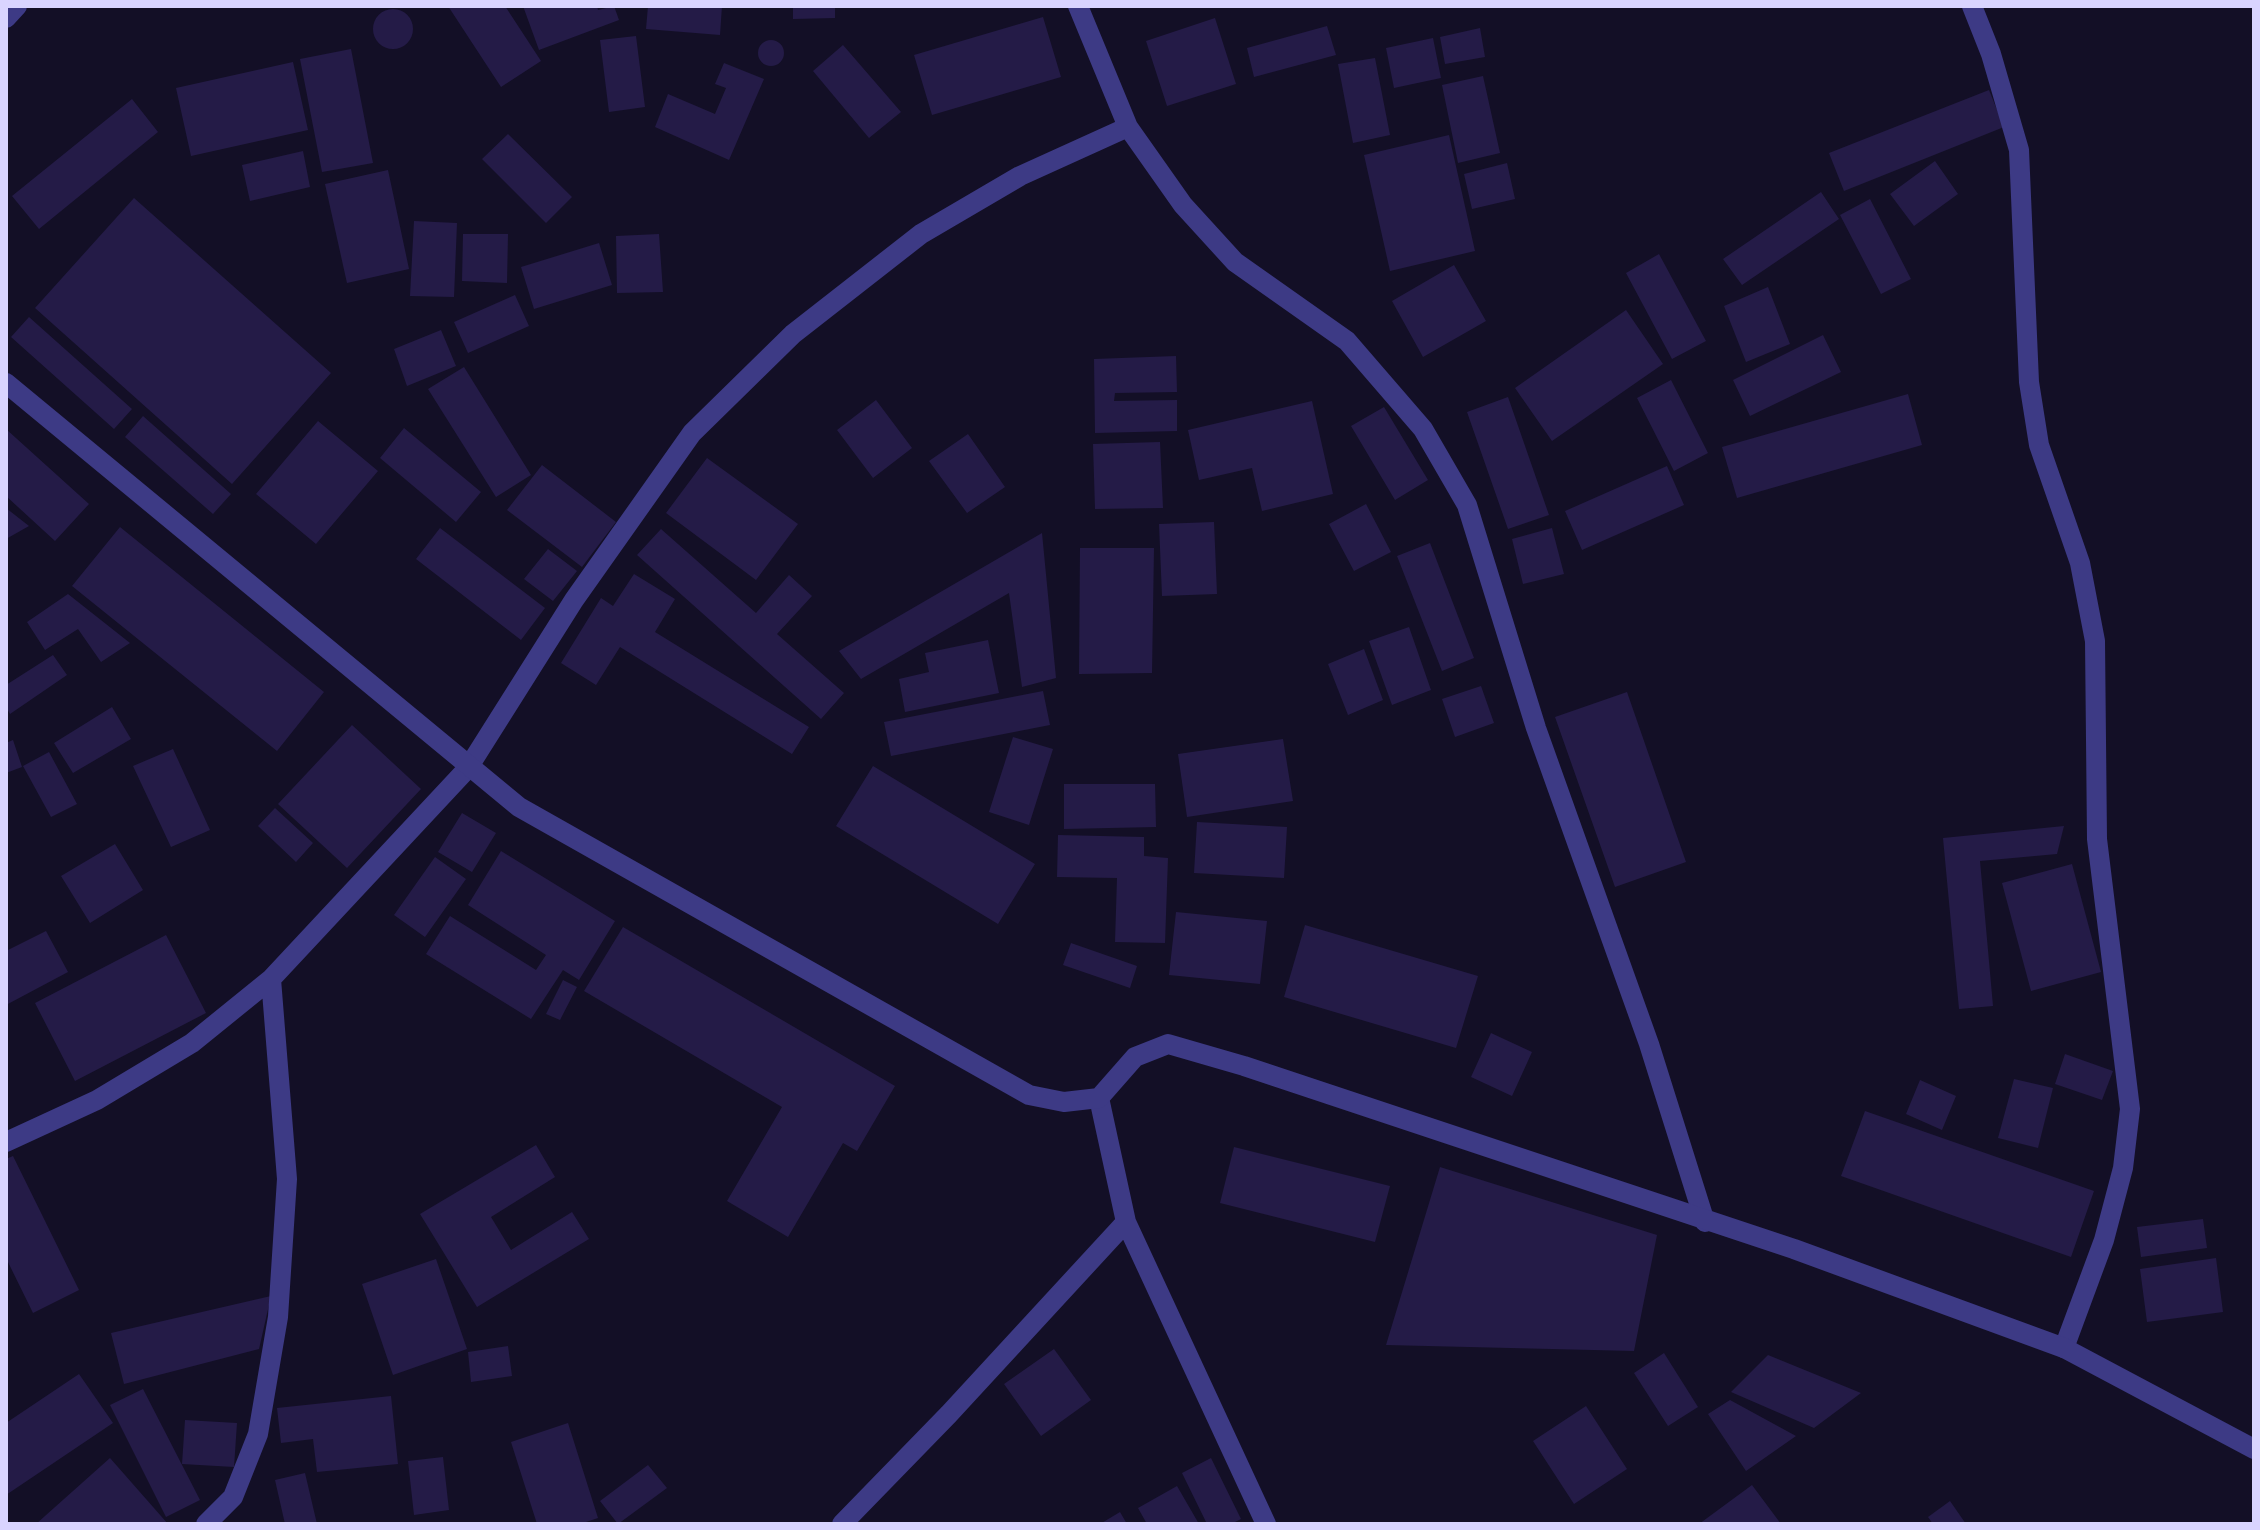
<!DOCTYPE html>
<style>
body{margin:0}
#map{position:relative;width:2260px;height:1530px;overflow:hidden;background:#130f26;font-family:"Nunito Sans",sans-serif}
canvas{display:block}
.frame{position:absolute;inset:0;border:8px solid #d9d4ff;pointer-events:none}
</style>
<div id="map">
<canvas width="2260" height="1530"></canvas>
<div class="frame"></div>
</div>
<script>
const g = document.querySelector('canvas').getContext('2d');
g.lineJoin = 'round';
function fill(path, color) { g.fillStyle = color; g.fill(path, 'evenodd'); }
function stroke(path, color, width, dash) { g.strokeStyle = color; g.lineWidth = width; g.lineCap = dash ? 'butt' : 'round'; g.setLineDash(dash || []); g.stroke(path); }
fill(new Path2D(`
 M 448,6 L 505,6 L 541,61 L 501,87 Z
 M 523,6 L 597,6 L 598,10 L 614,6 L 619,20 L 539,50 Z
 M 648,6 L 722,6 L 720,35 L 646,29 Z
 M 793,6 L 835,6 L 835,18 L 793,19 Z
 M373 29a20 20 0 1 1 40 0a20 20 0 1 1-40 0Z
 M 1043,17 L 1061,77 L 932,115 L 914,55 Z
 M 1215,18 L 1236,84 L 1167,106 L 1146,41 Z
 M 1327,26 L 1336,55 L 1254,77 L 1247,48 Z
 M 1480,28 L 1485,57 L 1445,64 L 1440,37 Z
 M 636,36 L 645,107 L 609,112 L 600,40 Z
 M 1433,38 L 1441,78 L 1394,88 L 1386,48 Z
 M758 53a13 13 0 1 1 26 0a13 13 0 1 1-26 0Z
 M 843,45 L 901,112 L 869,138 L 813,71 Z
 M 351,49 L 373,163 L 322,172 L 300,59 Z
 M 1375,58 L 1390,135 L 1353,143 L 1338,64 Z
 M 293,62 L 308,130 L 191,156 L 176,88 Z
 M 724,63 L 764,79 L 729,160 L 655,127 L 668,94 L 715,114 L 726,88 L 715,84 Z
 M 1483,76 L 1500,153 L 1458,163 L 1442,85 Z
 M 1989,90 L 2004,127 L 1844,191 L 1829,153 Z
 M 132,99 L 158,132 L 39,229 L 12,196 Z
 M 508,134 L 572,197 L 546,223 L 482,159 Z
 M 1449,135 L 1475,251 L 1390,271 L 1364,155 Z
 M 303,151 L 310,187 L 250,201 L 242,165 Z
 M 1935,161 L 1958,194 L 1914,226 L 1890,194 Z
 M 1507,163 L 1515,199 L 1472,209 L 1464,174 Z
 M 388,170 L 409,269 L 347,283 L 325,184 Z
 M 1821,192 L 1839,219 L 1742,285 L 1723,259 Z
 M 134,198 L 331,373 L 232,484 L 35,308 Z
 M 1870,199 L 1911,279 L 1881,294 L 1840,215 Z
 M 414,221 L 457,223 L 454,297 L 410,296 Z
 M 463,234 L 508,234 L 507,283 L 462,281 Z
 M 659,234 L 663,292 L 617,293 L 616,236 Z
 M 599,243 L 612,285 L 534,309 L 521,267 Z
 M 1659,254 L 1706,341 L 1672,359 L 1626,273 Z
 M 1454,265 L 1486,321 L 1423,357 L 1392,301 Z
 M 1768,287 L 1790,344 L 1746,362 L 1724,306 Z
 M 515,295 L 529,326 L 468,353 L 454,322 Z
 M 1626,310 L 1663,364 L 1552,441 L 1515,388 Z
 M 29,317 L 132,409 L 114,429 L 11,337 Z
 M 441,330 L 456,366 L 407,386 L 394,349 Z
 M 1823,335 L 1841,372 L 1750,416 L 1733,380 Z
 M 1176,356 L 1177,392 L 1115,393 L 1114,401 L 1177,400 L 1177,431 L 1095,433 L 1094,359 Z
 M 464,367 L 531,475 L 496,497 L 428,389 Z
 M 1671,380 L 1708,453 L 1674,471 L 1637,398 Z
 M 1908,394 L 1922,445 L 1737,498 L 1722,447 Z
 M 1508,397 L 1549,515 L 1508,529 L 1467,412 Z
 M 876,400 L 912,448 L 873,478 L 837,430 Z
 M 1312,401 L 1333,494 L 1262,511 L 1252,468 L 1199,480 L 1188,430 Z
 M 1384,407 L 1428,480 L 1395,500 L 1351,426 Z
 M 143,416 L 231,494 L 213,514 L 125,437 Z
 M 318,421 L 378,471 L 316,544 L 256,494 Z
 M 404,428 L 481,492 L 456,522 L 380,458 Z
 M 6,429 L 89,504 L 55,541 L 6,496 Z
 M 968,434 L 1005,487 L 967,513 L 929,461 Z
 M 1160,442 L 1163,508 L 1095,509 L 1093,444 Z
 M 707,458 L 798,524 L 756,580 L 666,513 Z
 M 542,465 L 616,522 L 582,567 L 507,510 Z
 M 1667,466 L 1684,505 L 1582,550 L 1565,511 Z
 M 1366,504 L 1391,552 L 1354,571 L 1329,524 Z
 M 6,508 L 29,526 L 6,539 Z
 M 1214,522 L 1217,594 L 1162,596 L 1159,524 Z
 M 120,527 L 324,692 L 277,751 L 72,586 Z
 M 440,528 L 545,608 L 521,640 L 416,559 Z
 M 1552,528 L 1564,574 L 1523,584 L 1512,539 Z
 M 661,529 L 756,613 L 789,575 L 812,596 L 777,634 L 844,693 L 821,719 L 637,555 Z
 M 1042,533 L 1056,678 L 1022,687 L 1009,593 L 861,679 L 839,651 Z
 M 1430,543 L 1474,658 L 1442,671 L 1397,556 Z
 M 1080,548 L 1154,548 L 1152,673 L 1079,674 Z
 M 548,549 L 577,571 L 553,601 L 524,579 Z
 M 634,574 L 675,599 L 655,632 L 809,727 L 792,754 L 620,647 L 596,685 L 561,663 L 601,598 L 613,606 Z
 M 68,594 L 130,643 L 101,662 L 78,629 L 45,650 L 27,622 Z
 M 1409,627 L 1431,690 L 1392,705 L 1369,641 Z
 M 988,640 L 999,693 L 905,712 L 899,679 L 929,672 L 925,653 Z
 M 1364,649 L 1383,700 L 1348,715 L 1328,664 Z
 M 53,655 L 67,675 L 10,714 L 6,707 L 6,685 Z
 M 1481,686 L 1494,723 L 1455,737 L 1442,699 Z
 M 1043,691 L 1050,725 L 891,756 L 884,722 Z
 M 1627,692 L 1686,862 L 1615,887 L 1555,717 Z
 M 112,707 L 131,739 L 73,773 L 54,743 Z
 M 352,725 L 421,789 L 347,868 L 278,804 Z
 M 1013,737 L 1053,749 L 1029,825 L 989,812 Z
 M 1283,739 L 1293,801 L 1187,817 L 1178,754 Z
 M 13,740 L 22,767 L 6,773 L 6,743 Z
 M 173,749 L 210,830 L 171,847 L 133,766 Z
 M 49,752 L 77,804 L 51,817 L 23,766 Z
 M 873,766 L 1035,864 L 998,924 L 836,826 Z
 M 1064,784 L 1155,784 L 1156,827 L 1064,829 Z
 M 275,808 L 313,843 L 296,862 L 258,826 Z
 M 462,813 L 496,833 L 472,872 L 438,852 Z
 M 1197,822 L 1287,827 L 1284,878 L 1194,873 Z
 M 2064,826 L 2057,854 L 1980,861 L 1993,1006 L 1959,1009 L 1943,838 Z
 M 1058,835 L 1144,837 L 1144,856 L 1168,858 L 1165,943 L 1115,942 L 1117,878 L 1057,877 Z
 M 115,844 L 143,890 L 90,923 L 61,876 Z
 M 501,851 L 615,921 L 579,980 L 563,970 L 531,1019 L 426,954 L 450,916 L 536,970 L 546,955 L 468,905 Z
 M 435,857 L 466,879 L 425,937 L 394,915 Z
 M 2072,864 L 2101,972 L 2031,991 L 2002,883 Z
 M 1176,912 L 1267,921 L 1260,984 L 1169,975 Z
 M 1305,925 L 1478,976 L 1456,1048 L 1284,997 Z
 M 623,927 L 895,1086 L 857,1151 L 843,1143 L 788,1237 L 727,1201 L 782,1107 L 584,991 Z
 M 46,931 L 68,972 L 6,1005 L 6,951 Z
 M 166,935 L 206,1013 L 75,1081 L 35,1003 Z
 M 1071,943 L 1137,966 L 1130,988 L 1063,965 Z
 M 563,980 L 577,987 L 560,1020 L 546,1014 Z
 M 1491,1033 L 1532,1052 L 1512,1096 L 1471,1077 Z
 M 2065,1054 L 2113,1071 L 2102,1100 L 2055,1084 Z
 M 2014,1079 L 2053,1088 L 2038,1148 L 1998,1138 Z
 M 1920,1080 L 1956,1096 L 1942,1130 L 1906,1114 Z
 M 1865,1111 L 2094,1191 L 2071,1257 L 1841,1176 Z
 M 536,1145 L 555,1177 L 491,1217 L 511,1250 L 572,1212 L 589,1239 L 477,1307 L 420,1214 Z
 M 1234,1147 L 1390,1186 L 1375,1242 L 1220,1203 Z
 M 13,1156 L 79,1290 L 33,1313 L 6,1258 L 6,1159 Z
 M 1440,1167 L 1657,1235 L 1634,1351 L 1386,1345 Z
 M 2203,1219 L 2207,1248 L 2141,1257 L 2137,1227 Z
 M 2216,1258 L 2223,1312 L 2147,1322 L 2140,1269 Z
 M 436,1259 L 467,1349 L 393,1375 L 362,1284 Z
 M 271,1296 L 259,1349 L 124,1384 L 111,1333 Z
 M 508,1346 L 512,1376 L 471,1382 L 468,1352 Z
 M 1054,1349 L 1091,1400 L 1041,1436 L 1004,1384 Z
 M 1664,1353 L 1698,1407 L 1668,1426 L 1634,1373 Z
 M 1768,1355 L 1861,1393 L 1814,1428 L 1731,1392 Z
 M 79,1374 L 113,1423 L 6,1495 L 6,1423 Z
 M 143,1389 L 200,1500 L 166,1517 L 110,1405 Z
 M 391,1396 L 398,1464 L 317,1472 L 313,1439 L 281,1443 L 277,1408 Z
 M 1730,1400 L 1796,1436 L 1746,1471 L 1708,1414 Z
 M 1586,1406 L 1627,1469 L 1574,1504 L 1533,1441 Z
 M 185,1420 L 237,1423 L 234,1467 L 182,1464 Z
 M 568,1423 L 598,1518 L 580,1524 L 537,1524 L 511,1442 Z
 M 443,1457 L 449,1510 L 414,1515 L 408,1461 Z
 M 110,1458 L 168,1524 L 36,1524 Z
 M 1211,1458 L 1241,1519 L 1231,1524 L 1207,1524 L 1182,1473 Z
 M 648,1465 L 667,1488 L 618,1524 L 600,1501 Z
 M 305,1473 L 317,1524 L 285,1524 L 275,1480 Z
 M 1752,1485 L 1781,1524 L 1699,1524 Z
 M 1177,1486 L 1199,1524 L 1147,1524 L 1138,1508 Z
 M 1950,1501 L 1966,1524 L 1933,1524 L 1928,1517 Z
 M 1120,1512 L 1127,1524 L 1100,1524 Z`), '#241b47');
stroke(new Path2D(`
 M 1078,6 L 1128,127 L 1183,205 L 1235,262 L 1347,341 L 1423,429 L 1467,505 L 1536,728 L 1649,1044 L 1705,1222
 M 1972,6 L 1991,54 L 2019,150 L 2029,382 L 2039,445 L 2080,563 L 2095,641 L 2097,839 L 2130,1109 L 2123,1168 L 2104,1240 L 2064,1348
 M 6,18 L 17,6
 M 1099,1098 L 1126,1222 L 1266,1524
 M 6,1142 L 97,1100 L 192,1043 L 271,979 L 468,768 L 574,600 L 692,433 L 793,334 L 921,234 L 1020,176 L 1128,127
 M 206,1524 L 233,1497 L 258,1434 L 278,1317 L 287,1179 L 271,979
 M 842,1524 L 949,1414 L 1126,1222`), '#3d3a85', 20);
stroke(new Path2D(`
 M 6,383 L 519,807 L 1029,1095 L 1064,1102 L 1099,1098 L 1135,1057 L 1168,1044 L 1244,1066 L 1794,1249 L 2064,1348 L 2254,1449`), '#3d3a85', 20);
</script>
